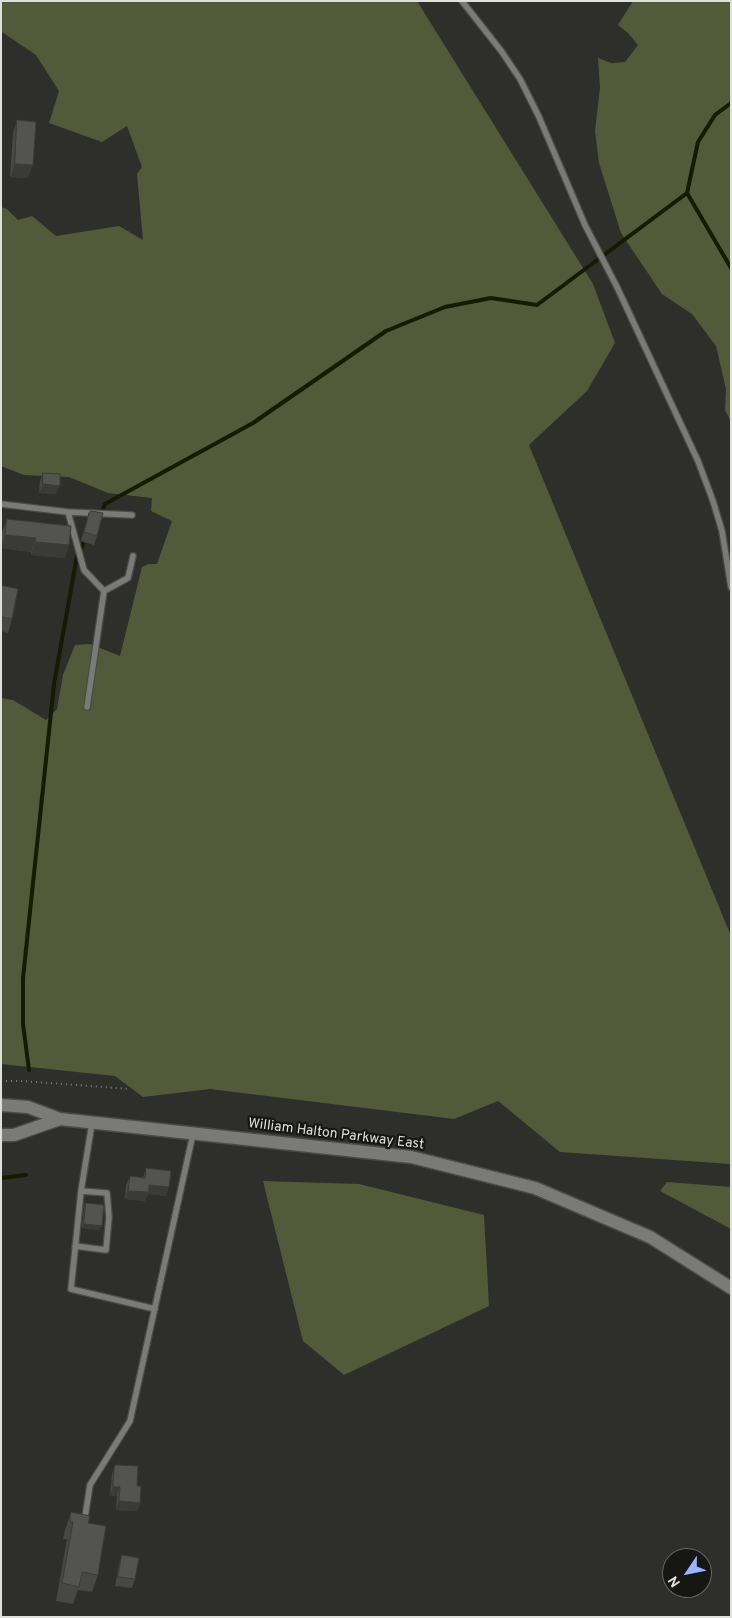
<!DOCTYPE html>
<style>
body{margin:0}
#map{position:relative;width:732px;height:1618px;overflow:hidden;background:#2e2f2b;font-family:Overpass,sans-serif}
canvas{display:block}
.frame{position:absolute;inset:0;border:2px solid #dfdfdd;pointer-events:none}
.north{position:absolute;left:662px;top:1548px;width:50px;height:50px;box-sizing:border-box;background:#161715;border:1px solid #666765;border-radius:50%;rotate:236deg;font-size:14px;font-weight:700;line-height:20px;text-align:center;color:#dfdfdd}
.north::after{content:'';display:block;margin:auto;width:18px;height:22px;background:#9ab5fd;clip-path:polygon(50% 0,100% 100%,50% 72%,0 100%)}
</style>
<div id="map">
<canvas width="732" height="1618"></canvas>
<div class="frame"></div>
<div class="north">N</div>
</div>
<script>
const g = document.querySelector('canvas').getContext('2d');
g.lineJoin = 'round';
function fill(path, color) { g.fillStyle = color; g.fill(path, 'evenodd'); }
function stroke(path, color, width, dash) { g.strokeStyle = color; g.lineWidth = width; g.lineCap = dash ? 'butt' : 'round'; g.setLineDash(dash || []); g.stroke(path); }
function drawText(font, color, halo, rows, align = 'center') {
  g.font = font + ' Overpass,sans-serif'; g.lineWidth = 4.5; g.setLineDash([]); g.textBaseline = 'middle'; g.strokeStyle = halo; g.fillStyle = color; for (const [text, x, y, turn = 0] of rows) {
    g.save(); g.translate(x, y); g.rotate((+turn || 0) * Math.PI / 180); g.textAlign = isNaN(turn) ? turn : align; if (halo) g.strokeText(text, 0, 0); g.fillText(text, 0, 0); g.restore();
  }
}
fill(new Path2D(`
 M 1,1 L 417,1 L 593,284 L 615,343 L 587,391 L 529,445 L 731,936 L 731,1164 L 560,1152 L 498,1101 L 454,1119 L 210,1089 L 143,1097 L 115,1076 L 1,1064 L 1,698 L 13,700 L 46,720 L 57,709 L 63,675 L 75,645 L 90,644 L 120,656 L 142,567 L 149,564 L 157,564 L 172,521 L 151,511 L 152,498 L 108,493 L 69,477 L 24,475 L 1,466 L 1,207 L 7,209 L 18,220 L 32,216 L 56,236 L 119,226 L 143,240 L 137,174 L 142,167 L 127,126 L 102,142 L 49,123 L 59,91 L 36,55 L 2,32 L 1,38 Z
 M 633,1 L 731,1 L 731,422 L 725,410 L 726,389 L 716,346 L 692,314 L 662,294 L 621,233 L 599,163 L 595,131 L 600,88 L 598,58 L 611,63 L 625,62 L 638,45 L 628,33 L 618,25 Z
 M 263,1181 L 359,1184 L 484,1215 L 489,1306 L 344,1375 L 303,1341 Z
 M 667,1182 L 731,1187 L 731,1229 L 660,1191 Z`), '#535a39');
stroke(new Path2D(`
 M 687,193 L 731,268
 M 103,509 L 105,504 L 253,423 L 386,331 L 445,307 L 491,298 L 537,305 L 687,193 L 698,142 L 715,115 L 731,103
 M 82,547 L 83,544
 M 29,1070 L 23,1024 L 23,978 L 54,684 L 77,556
 M 1,1178 L 26,1175`), '#151a00', 4);
const lane = new Path2D(`
 M 462,1 L 502,52 L 520,79 L 539,117 L 585,225 L 617,287 L 698,461 L 713,501 L 722,531 L 731,587
 M 1,504 L 68,512 L 132,515
 M 68,512 L 84,570 L 104,591 L 87,707
 M 104,591 L 128,578 L 133,556
 M 92,1123 L 81,1191 L 71,1289 L 155,1309
 M 75,1246 L 106,1250 L 109,1217 L 107,1193 L 81,1191
 M 85,1517 L 90,1485 L 130,1421 L 193,1134`);
const secondary = new Path2D(`
 M 1,1105 L 28,1107 L 60,1119 L 411,1157 L 535,1188 L 650,1237 L 731,1288
 M 1,1135 L 14,1135 L 60,1119`);
stroke(lane, '#4a4b48', 8);
stroke(secondary, '#4a4b48', 15);
stroke(new Path2D(`
 M 1,1081 L 22,1081 L 130,1089`), '#7e7e7b', 2, [1, 4]);
stroke(lane, '#7a7b76', 5.5);
stroke(secondary, '#7a7b76', 12);
fill(new Path2D(`
 M 17,120 L 28,178 L 10,177 L 13,133 Z
 M 43,473 L 56,494 L 39,493 L 40,481 Z
 M 89,513 L 97,536 L 94,545 L 81,541 Z
 M 7,519 L 65,558 L 31,555 L 31,552 L 1,548 L 2,532 Z
 M 1,585 L 12,619 L 8,633 L 1,631 Z
 M 146,1168 L 166,1196 L 148,1194 L 145,1201 L 125,1199 L 126,1185 L 130,1176 L 143,1178 Z
 M 86,1203 L 100,1230 L 82,1228 L 84,1207 Z
 M 115,1465 L 137,1486 L 140,1503 L 137,1511 L 116,1510 L 117,1496 L 110,1496 L 112,1474 Z
 M 71,1512 L 88,1523 L 98,1575 L 92,1592 L 78,1590 L 73,1604 L 56,1601 L 67,1539 L 63,1539 L 65,1530 Z
 M 122,1555 L 135,1579 L 132,1588 L 115,1586 L 119,1564 Z`), '#474844');
fill(new Path2D(`
 M 15,164 L 33,165 L 28,178 L 10,177 Z
 M 43,484 L 60,486 L 56,494 L 39,493 Z
 M 5,535 L 36,538 L 31,552 L 1,548 Z
 M 35,542 L 69,545 L 65,558 L 31,555 Z
 M 149,1185 L 169,1187 L 166,1196 L 148,1194 L 145,1201 L 125,1199 L 128,1191 Z
 M 84,1224 L 102,1226 L 100,1230 L 82,1228 Z
 M 113,1487 L 120,1487 L 117,1496 L 110,1496 Z
 M 119,1501 L 140,1503 L 137,1511 L 116,1510 Z`), '#3a3b37');
const building = new Path2D(`
 M 17,120 L 36,122 L 33,165 L 15,164 Z
 M 43,473 L 60,474 L 60,486 L 43,484 Z
 M 91,511 L 103,513 L 97,536 L 84,532 L 89,513 Z
 M 7,519 L 71,526 L 69,545 L 35,542 L 36,538 L 5,535 Z
 M 1,585 L 18,589 L 12,619 L 1,617 Z
 M 146,1168 L 171,1171 L 169,1187 L 149,1185 L 149,1192 L 128,1191 L 130,1176 L 145,1178 Z
 M 86,1203 L 104,1205 L 102,1226 L 84,1224 Z
 M 115,1465 L 138,1466 L 137,1486 L 141,1486 L 140,1503 L 119,1501 L 120,1487 L 113,1487 Z
 M 71,1512 L 90,1516 L 88,1523 L 106,1526 L 98,1575 L 82,1572 L 79,1587 L 62,1583 L 73,1522 L 70,1521 Z
 M 122,1555 L 139,1558 L 135,1579 L 118,1577 Z`);
fill(building, '#53544f');
stroke(building, '#3a3b37', 1);
drawText('14px', '#dfdfdd', '#161715', [
 ["William Halton Parkway East",336,1135,7]
]);
</script>
